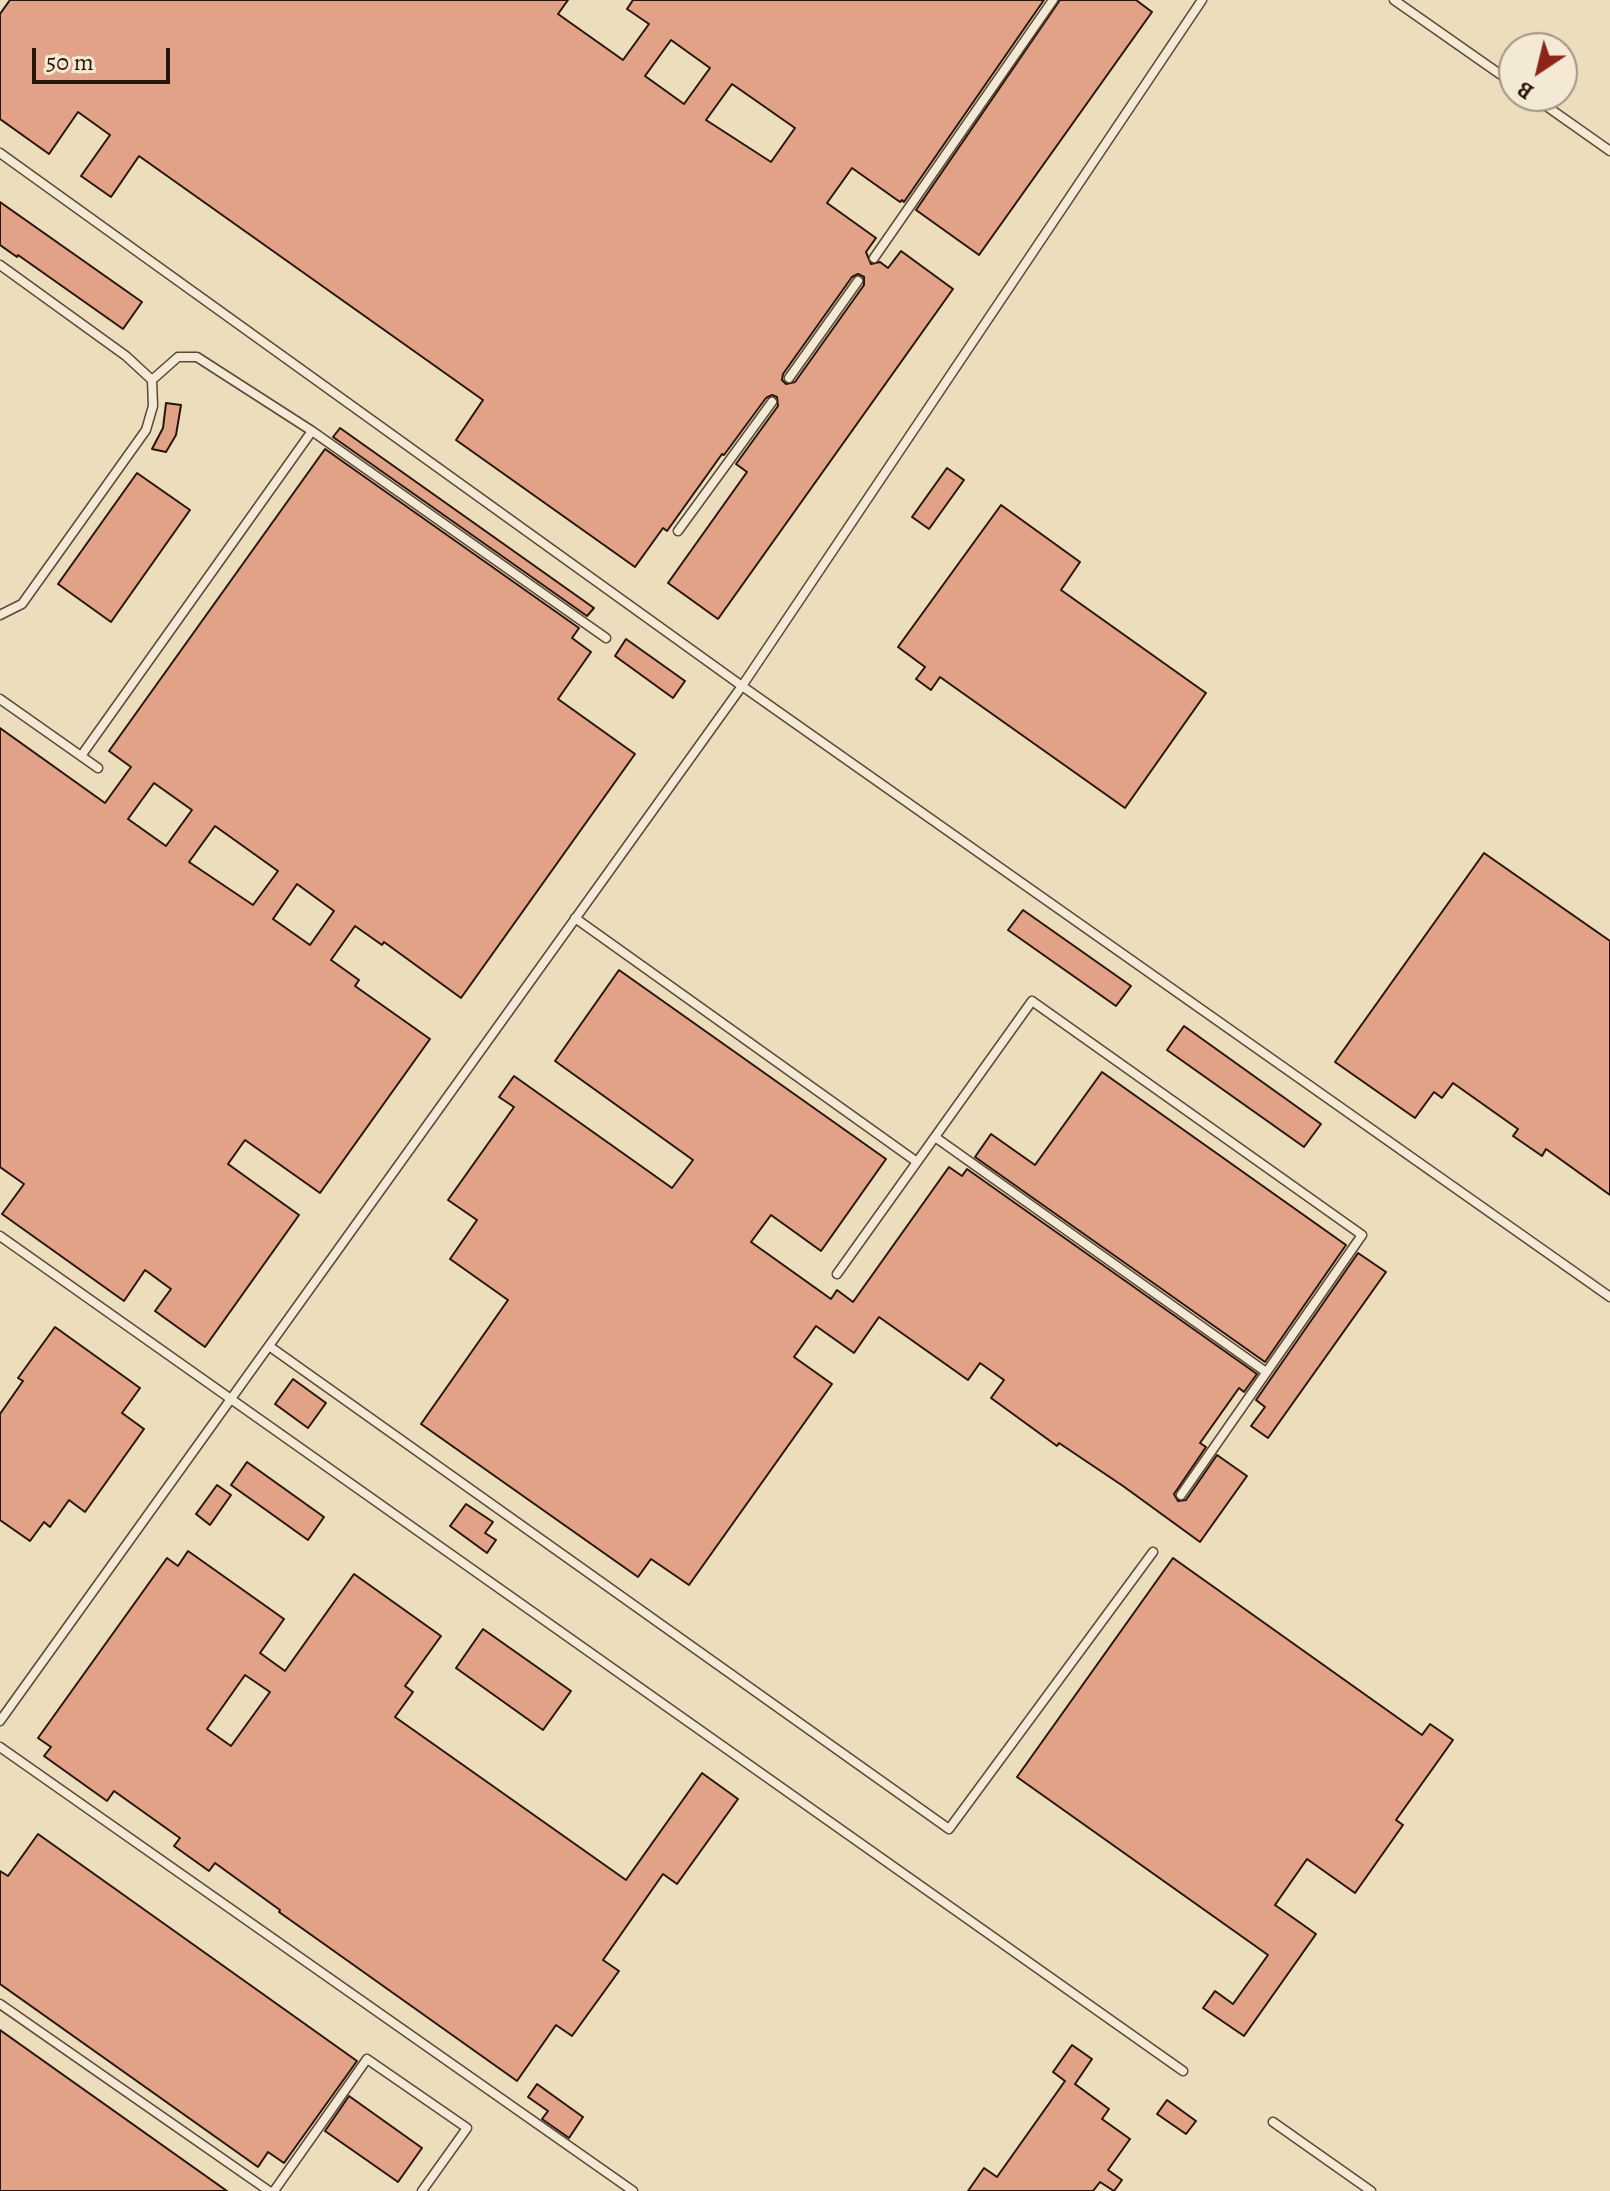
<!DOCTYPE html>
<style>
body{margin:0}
#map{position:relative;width:1610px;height:2191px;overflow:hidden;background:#ecddbd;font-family:Alegreya,serif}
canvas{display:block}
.north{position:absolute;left:1498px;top:32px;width:80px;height:80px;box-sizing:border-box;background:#f3e9d4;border:2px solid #a29483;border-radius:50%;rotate:215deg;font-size:22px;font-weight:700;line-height:32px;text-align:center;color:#28150a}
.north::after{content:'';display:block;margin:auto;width:28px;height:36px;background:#8f2418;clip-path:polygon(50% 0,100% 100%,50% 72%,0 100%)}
.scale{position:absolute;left:32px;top:48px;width:138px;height:36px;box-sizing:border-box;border:4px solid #28150a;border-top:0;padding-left:10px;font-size:24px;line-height:28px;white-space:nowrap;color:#28150a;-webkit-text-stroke:6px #f3e9d4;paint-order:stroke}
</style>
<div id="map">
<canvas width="1610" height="2191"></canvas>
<div class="north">B</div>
<div class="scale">50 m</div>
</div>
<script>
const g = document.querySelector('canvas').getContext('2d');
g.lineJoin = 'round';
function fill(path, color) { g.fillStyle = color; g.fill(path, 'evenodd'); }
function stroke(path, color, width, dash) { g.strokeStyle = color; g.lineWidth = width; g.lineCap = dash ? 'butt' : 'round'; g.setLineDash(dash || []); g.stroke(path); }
const building = new Path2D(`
 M 10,0 L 568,0 L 558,14 L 623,60 L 649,24 L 627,9 L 633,0 L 1044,0 L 904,202 L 902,200 L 900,202 L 852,168 L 827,203 L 876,238 L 866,252 L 871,264 L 880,262 L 888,268 L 901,251 L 953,289 L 718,619 L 668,583 L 747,472 L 736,464 L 778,406 L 777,397 L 772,395 L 766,398 L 724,455 L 722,454 L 667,531 L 663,528 L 635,567 L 456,440 L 483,400 L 139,156 L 111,197 L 81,176 L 110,135 L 78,112 L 49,154 L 0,119 L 0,14 ZM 671,40 L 710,68 L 684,104 L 645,76 ZM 732,84 L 795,128 L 771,162 L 706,120 ZM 858,274 L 864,277 L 864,285 L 795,382 L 786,384 L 782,380 L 783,374 L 852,277 Z
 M 1060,0 L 1136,0 L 1152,12 L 979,255 L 916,210 Z
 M 0,202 L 142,302 L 123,329 L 18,255 L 17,257 L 0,245 Z
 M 166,403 L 181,405 L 176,435 L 166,452 L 152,449 L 163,428 Z
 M 340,428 L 594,608 L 587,616 L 333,437 Z
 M 325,449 L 579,628 L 572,638 L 591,652 L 558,699 L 635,754 L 461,998 L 384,942 L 382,945 L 355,926 L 331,960 L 359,980 L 355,986 L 430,1039 L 320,1193 L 245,1140 L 228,1164 L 299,1215 L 205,1347 L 155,1311 L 171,1289 L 145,1270 L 124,1301 L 2,1214 L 24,1184 L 0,1167 L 0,728 L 105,803 L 131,767 L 109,751 ZM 154,783 L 192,810 L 166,846 L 128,819 ZM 215,826 L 278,871 L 253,905 L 189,862 ZM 297,884 L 334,911 L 310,945 L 273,919 Z
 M 947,468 L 964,480 L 929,529 L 912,517 Z
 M 137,473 L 190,510 L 111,622 L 58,584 Z
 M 1001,505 L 1080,562 L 1061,590 L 1206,693 L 1125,808 L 940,677 L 931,690 L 916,679 L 925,667 L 898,647 Z
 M 626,639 L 685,681 L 673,698 L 615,656 Z
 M 1484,853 L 1610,941 L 1610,1195 L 1546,1149 L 1542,1156 L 1513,1136 L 1518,1129 L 1453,1083 L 1442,1098 L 1434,1092 L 1415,1118 L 1335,1062 Z
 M 1023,910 L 1131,986 L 1116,1006 L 1008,930 Z
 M 619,970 L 886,1159 L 821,1251 L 771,1215 L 751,1242 L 831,1299 L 837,1290 L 853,1302 L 949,1167 L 962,1176 L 967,1169 L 1257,1374 L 1244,1392 L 1239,1388 L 1200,1443 L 1206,1447 L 1174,1494 L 1178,1501 L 1186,1500 L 1217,1455 L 1247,1476 L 1200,1542 L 1123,1486 L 1059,1443 L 1057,1446 L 991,1398 L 1004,1380 L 980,1363 L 968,1380 L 879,1317 L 854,1353 L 816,1326 L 794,1357 L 832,1384 L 689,1585 L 651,1559 L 638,1577 L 421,1424 L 508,1300 L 450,1259 L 477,1220 L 448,1200 L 514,1107 L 499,1097 L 514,1076 L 672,1188 L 693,1160 L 555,1061 Z
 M 1184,1026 L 1321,1124 L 1304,1147 L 1167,1050 Z
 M 1102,1072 L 1346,1245 L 1265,1362 L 975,1157 L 991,1134 L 1035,1165 Z
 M 1358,1253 L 1386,1272 L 1268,1438 L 1251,1426 L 1265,1407 L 1256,1400 Z
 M 55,1327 L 140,1388 L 122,1413 L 144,1429 L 85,1512 L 69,1500 L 50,1527 L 44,1522 L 30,1541 L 0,1520 L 0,1414 L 23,1381 L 18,1378 Z
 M 293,1379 L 326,1403 L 308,1428 L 275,1404 Z
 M 247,1462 L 324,1517 L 308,1540 L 231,1485 Z
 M 217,1485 L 231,1495 L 210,1525 L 196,1514 Z
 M 466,1504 L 493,1522 L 485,1533 L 496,1540 L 487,1553 L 450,1526 Z
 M 188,1551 L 284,1619 L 260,1653 L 285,1671 L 354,1574 L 441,1636 L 405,1686 L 413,1692 L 395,1717 L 626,1880 L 702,1773 L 738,1799 L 677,1884 L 663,1874 L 603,1960 L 619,1971 L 572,2036 L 556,2025 L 517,2081 L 279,1912 L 280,1910 L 215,1863 L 209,1871 L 174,1846 L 180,1838 L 114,1791 L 107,1801 L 44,1756 L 51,1747 L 38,1738 L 167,1558 L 178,1566 ZM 245,1675 L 270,1692 L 231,1746 L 207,1729 Z
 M 1173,1558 L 1422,1735 L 1430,1724 L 1453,1740 L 1396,1820 L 1403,1825 L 1355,1893 L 1307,1859 L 1275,1905 L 1316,1934 L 1244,2036 L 1203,2008 L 1215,1991 L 1233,2004 L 1268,1955 L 1017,1777 Z
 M 483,1629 L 571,1691 L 543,1730 L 456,1668 Z
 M 38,1834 L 357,2061 L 284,2163 L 268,2152 L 258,2167 L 0,1984 L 0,1871 L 8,1876 Z
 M 0,2030 L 227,2191 L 0,2191 Z
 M 1072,2045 L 1092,2059 L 1075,2084 L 1109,2109 L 1102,2119 L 1130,2139 L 1108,2170 L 1122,2180 L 1114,2191 L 1100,2182 L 1093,2191 L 968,2191 L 984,2168 L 997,2177 L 1065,2081 L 1053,2072 Z
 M 537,2084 L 583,2117 L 569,2138 L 542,2119 L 548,2111 L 528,2097 Z
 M 349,2096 L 422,2148 L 398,2182 L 325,2131 Z
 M 1167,2100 L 1196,2121 L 1186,2134 L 1157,2114 Z`);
fill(building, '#e2a287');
stroke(building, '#28150a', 2);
const lane = new Path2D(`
 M 1394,0 L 1514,84
 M 1532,96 L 1610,151
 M 0,153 L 742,686 L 1610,1297
 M 874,258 L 1053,0
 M 0,265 L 126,356 L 152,380 L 153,406 L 146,430 L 22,604 L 0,615
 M 789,378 L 858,281
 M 152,380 L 178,357 L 197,357 L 312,431 L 606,638
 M 678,531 L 772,402
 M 0,699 L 98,768
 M 81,756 L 312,431
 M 575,918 L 917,1162
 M 935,1137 L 1266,1372
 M 0,1236 L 1183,2071
 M 837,1274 L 1032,1001 L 1362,1235 L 1181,1495
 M 269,1346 L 949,1829 L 1153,1552
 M 0,1721 L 742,686 L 1202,0
 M 0,1747 L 633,2191
 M 0,2004 L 269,2191
 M 1273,2122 L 1371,2191
 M 274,2191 L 367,2059 L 467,2128 L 422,2191`);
stroke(lane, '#594737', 11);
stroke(lane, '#f3e9d4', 8);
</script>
